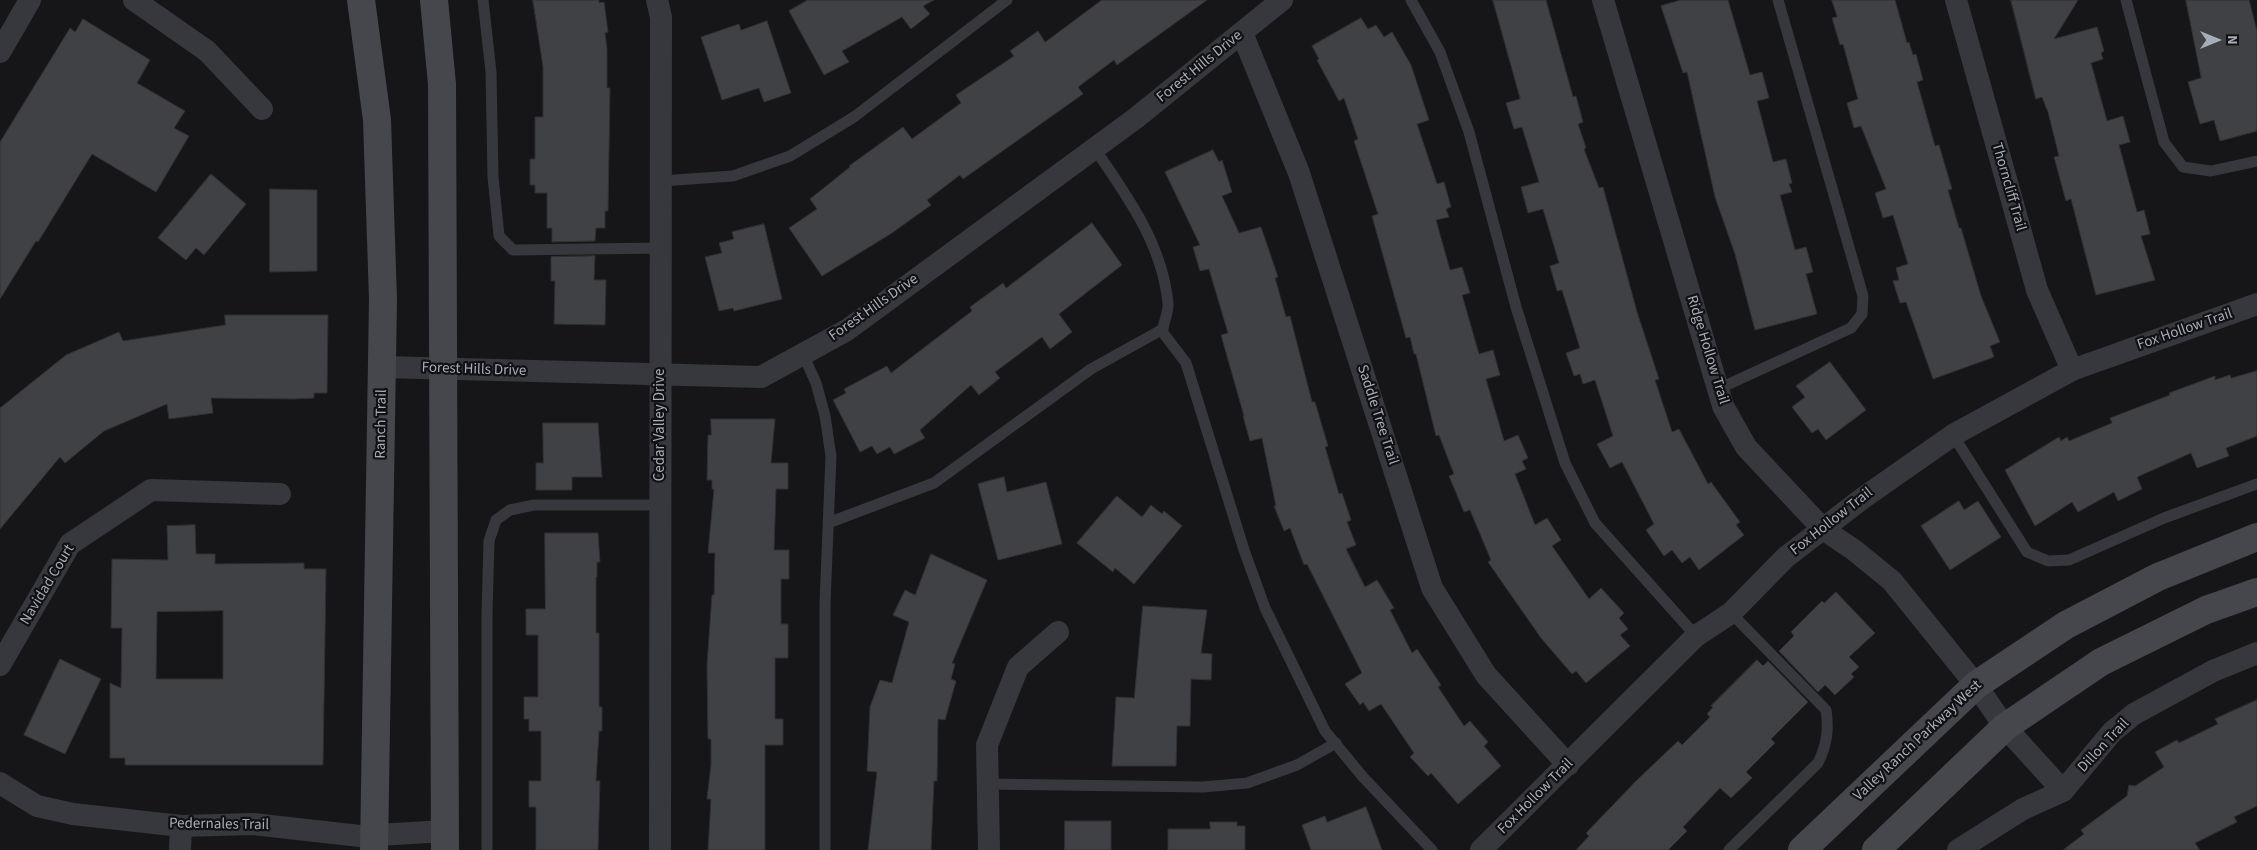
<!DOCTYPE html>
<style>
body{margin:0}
#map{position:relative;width:2257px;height:850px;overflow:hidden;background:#161618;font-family:"Source Sans 3",sans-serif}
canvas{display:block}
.north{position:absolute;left:2192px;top:15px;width:50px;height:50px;-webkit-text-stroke:4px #111113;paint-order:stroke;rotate:90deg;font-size:14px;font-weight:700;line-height:20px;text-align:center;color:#a8adb8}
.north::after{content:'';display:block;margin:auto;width:18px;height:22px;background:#a8adb8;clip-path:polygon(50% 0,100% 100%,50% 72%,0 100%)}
</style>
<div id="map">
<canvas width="2257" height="850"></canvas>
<div class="north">N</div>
</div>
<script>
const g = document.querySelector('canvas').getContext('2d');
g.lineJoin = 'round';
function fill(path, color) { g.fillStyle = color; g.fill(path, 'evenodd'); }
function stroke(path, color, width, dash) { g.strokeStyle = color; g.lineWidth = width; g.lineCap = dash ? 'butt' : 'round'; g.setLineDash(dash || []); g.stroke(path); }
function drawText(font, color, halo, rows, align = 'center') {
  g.font = font + ' "Source Sans 3",sans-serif'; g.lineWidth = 4.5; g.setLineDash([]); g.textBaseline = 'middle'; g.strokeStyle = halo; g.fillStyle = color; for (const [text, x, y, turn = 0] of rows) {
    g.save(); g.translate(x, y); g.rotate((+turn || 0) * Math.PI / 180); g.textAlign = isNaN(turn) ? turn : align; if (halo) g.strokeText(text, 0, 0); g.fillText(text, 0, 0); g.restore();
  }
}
const building = new Path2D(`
 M 533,0 L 599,0 L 599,3 L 604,2 L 608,32 L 605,33 L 607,49 L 607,88 L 610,88 L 608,211 L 605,211 L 605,228 L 596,228 L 595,241 L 552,242 L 552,228 L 547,228 L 547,193 L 535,193 L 535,185 L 530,185 L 530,159 L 535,159 L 535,117 L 543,117 L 543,67 Z
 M 808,0 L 934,0 L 923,6 L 930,14 L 911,29 L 902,17 L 842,51 L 849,62 L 824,75 L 789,11 Z
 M 1102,0 L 1207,0 L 1117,65 L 1114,60 L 1078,87 L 1083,94 L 963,179 L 960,175 L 927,200 L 931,205 L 892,233 L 822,276 L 789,228 L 817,209 L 810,199 L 850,167 L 849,166 L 903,127 L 912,139 L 961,103 L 956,95 L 1014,56 L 1010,51 L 1038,31 L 1045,42 Z
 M 1493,0 L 1546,0 L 1573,97 L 1576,96 L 1583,122 L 1578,124 L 1586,148 L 1584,149 L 1599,188 L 1603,187 L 1637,312 L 1659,379 L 1655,380 L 1672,432 L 1679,429 L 1708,484 L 1711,482 L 1740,522 L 1736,525 L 1744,535 L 1699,570 L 1690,557 L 1682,563 L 1672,550 L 1664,556 L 1646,530 L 1654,524 L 1622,462 L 1610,468 L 1597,444 L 1613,436 L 1595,380 L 1583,384 L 1580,374 L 1574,376 L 1566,353 L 1580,348 L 1562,290 L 1557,291 L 1550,266 L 1559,263 L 1543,209 L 1528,213 L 1521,187 L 1539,182 L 1522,127 L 1514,129 L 1506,103 L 1520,99 Z
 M 1681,0 L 1728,0 L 1750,75 L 1762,72 L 1769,98 L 1757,101 L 1773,162 L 1786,159 L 1792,183 L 1789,184 L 1792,192 L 1780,195 L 1795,250 L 1806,247 L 1813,272 L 1806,274 L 1817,314 L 1755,330 L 1735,254 L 1715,197 L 1687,72 L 1683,73 L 1661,6 Z
 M 1832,0 L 1895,0 L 1907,43 L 1909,42 L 1913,55 L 1916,54 L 1923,80 L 1917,82 L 1935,146 L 1939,145 L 1952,189 L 1948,190 L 1959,228 L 1961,228 L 1981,296 L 2000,342 L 1990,346 L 1994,357 L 1933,379 L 1906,302 L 1900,303 L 1893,281 L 1899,280 L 1896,268 L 1908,264 L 1893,215 L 1883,218 L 1875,193 L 1886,189 L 1861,126 L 1854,128 L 1847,103 L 1858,99 L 1843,44 L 1840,45 L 1832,18 L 1837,17 Z
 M 2011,0 L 2078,0 L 2054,39 L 2097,27 L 2104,51 L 2101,53 L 2103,59 L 2091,63 L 2107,121 L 2123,116 L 2130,142 L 2119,145 L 2137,212 L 2144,210 L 2150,234 L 2141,236 L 2155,280 L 2096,295 L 2071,199 L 2066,201 L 2054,157 L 2059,156 L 2048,112 L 2042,97 L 2036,99 Z
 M 2186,0 L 2249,0 L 2257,31 L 2257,131 L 2220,141 L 2214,120 L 2200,124 L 2188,82 L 2201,78 Z
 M 1361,18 L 1368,29 L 1376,25 L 1384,37 L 1392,32 L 1411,65 L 1429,120 L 1417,124 L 1437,184 L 1444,182 L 1451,207 L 1446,209 L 1449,217 L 1436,220 L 1450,270 L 1462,267 L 1470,293 L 1462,295 L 1479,354 L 1493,350 L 1500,375 L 1486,379 L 1504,441 L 1518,435 L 1528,458 L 1522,461 L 1526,469 L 1515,474 L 1535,525 L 1547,518 L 1561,540 L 1552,546 L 1589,599 L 1601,588 L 1624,613 L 1619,618 L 1628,629 L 1620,635 L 1630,646 L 1586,683 L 1576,671 L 1572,674 L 1541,638 L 1488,562 L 1491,560 L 1470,510 L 1464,512 L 1449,476 L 1454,474 L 1439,435 L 1436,436 L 1416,354 L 1414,354 L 1410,337 L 1406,338 L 1372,216 L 1378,214 L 1354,141 L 1358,139 L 1344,98 L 1339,101 L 1317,60 L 1319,59 L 1312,46 Z
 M 83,19 L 150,60 L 137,83 L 185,111 L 174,128 L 189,136 L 156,192 L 92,154 L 38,242 L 36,241 L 0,299 L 0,142 L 70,28 L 75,32 Z
 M 767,21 L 791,93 L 764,102 L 759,88 L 722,100 L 701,37 L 739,24 L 741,30 Z
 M 1213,150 L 1219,162 L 1222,160 L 1232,192 L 1222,196 L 1239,233 L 1261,227 L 1278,277 L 1275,278 L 1286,317 L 1290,316 L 1312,402 L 1315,402 L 1328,446 L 1325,447 L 1339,494 L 1342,493 L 1351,520 L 1347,522 L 1356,545 L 1346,549 L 1365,587 L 1377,580 L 1394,608 L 1390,610 L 1412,653 L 1417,649 L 1441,685 L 1438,687 L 1464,726 L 1470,721 L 1488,742 L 1484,746 L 1501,766 L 1458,804 L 1431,773 L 1428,776 L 1410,757 L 1414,753 L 1381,704 L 1369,711 L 1363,702 L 1360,705 L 1345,684 L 1362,673 L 1307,564 L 1304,565 L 1290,528 L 1284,531 L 1274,506 L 1276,506 L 1262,438 L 1250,441 L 1243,416 L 1244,416 L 1221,335 L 1228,333 L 1209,269 L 1200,271 L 1193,247 L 1200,245 L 1165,172 Z
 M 211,174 L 246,204 L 204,255 L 196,248 L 186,260 L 158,238 Z
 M 270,189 L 317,190 L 317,271 L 270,272 Z
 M 1092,223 L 1122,265 L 1059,314 L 1072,332 L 1050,349 L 1042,337 L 995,372 L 1000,378 L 979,395 L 971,385 L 920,430 L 925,438 L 894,454 L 890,447 L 877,454 L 872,446 L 860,452 L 833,400 L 846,393 L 844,389 L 887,366 L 891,373 L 972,311 L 970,307 L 1003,283 L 1006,288 Z
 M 764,224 L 782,299 L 734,311 L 733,308 L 719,311 L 705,257 L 722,253 L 719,243 L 734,239 L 732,232 Z
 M 595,256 L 594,280 L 606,280 L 605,325 L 554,324 L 555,281 L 551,281 L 551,257 Z
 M 225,315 L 328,315 L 327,393 L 314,393 L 314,398 L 294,399 L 211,398 L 213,413 L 169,419 L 167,404 L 104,431 L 65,463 L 60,457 L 0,529 L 0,408 L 66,355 L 119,332 L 123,341 L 225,325 Z
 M 1830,362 L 1866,410 L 1826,440 L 1818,429 L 1812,433 L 1792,407 L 1805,397 L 1796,386 Z
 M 2257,371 L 2257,436 L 2226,448 L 2229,456 L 2197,468 L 2191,453 L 2137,477 L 2142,489 L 2118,501 L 2114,492 L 2078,512 L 2072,502 L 2035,526 L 2005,470 L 2059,437 L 2061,441 L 2067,437 L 2069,441 L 2112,423 L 2110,418 L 2170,395 L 2169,393 L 2215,376 L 2215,380 L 2230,375 L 2231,378 Z
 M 711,419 L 775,419 L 771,463 L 788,463 L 788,489 L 776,489 L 774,550 L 789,550 L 789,579 L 781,579 L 781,624 L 788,624 L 788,658 L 775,658 L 775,719 L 783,719 L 783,745 L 765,745 L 765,850 L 708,850 L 711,799 L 707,799 L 711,765 L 711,739 L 708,739 L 707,665 L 712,595 L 714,595 L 715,553 L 708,553 L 714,489 L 712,489 L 712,480 L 707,480 L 708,435 L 711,435 Z
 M 543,423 L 598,423 L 602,477 L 572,477 L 572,490 L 536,490 L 536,463 L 543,463 Z
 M 1004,477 L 1007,492 L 1046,482 L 1062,544 L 998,560 L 978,484 Z
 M 1117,496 L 1142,517 L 1151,505 L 1162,514 L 1164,511 L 1182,526 L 1134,584 L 1115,568 L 1113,572 L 1077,543 Z
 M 1959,501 L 1964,510 L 1978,501 L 2001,537 L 1950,570 L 1921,526 Z
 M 195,525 L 196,554 L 215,554 L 215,564 L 304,563 L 304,569 L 326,569 L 323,765 L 125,765 L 125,758 L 110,758 L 110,683 L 121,688 L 122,628 L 111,628 L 112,559 L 168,560 L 167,526 ZM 223,611 L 223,679 L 156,679 L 157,612 Z
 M 545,533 L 598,533 L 600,562 L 597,562 L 597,577 L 596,577 L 596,633 L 599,633 L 599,707 L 602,707 L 602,731 L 599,731 L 596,781 L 600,781 L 598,850 L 536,850 L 536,807 L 529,807 L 529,781 L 541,781 L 541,731 L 529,731 L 529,719 L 524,719 L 524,697 L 538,697 L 538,635 L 526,635 L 526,609 L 545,609 Z
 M 931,554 L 987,580 L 952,663 L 955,664 L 951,679 L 956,681 L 945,720 L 938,719 L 937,781 L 934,781 L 931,850 L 868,850 L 877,772 L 867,771 L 870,707 L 880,680 L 892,683 L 909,622 L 893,615 L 905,590 L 915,595 Z
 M 1836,592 L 1875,633 L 1849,657 L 1859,667 L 1851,674 L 1854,677 L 1835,695 L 1825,685 L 1818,692 L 1779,651 L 1794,636 L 1791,632 L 1822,601 L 1824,603 Z
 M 1143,606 L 1207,610 L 1201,653 L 1212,654 L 1211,680 L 1191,679 L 1190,726 L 1177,726 L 1176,766 L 1112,766 L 1116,697 L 1134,698 Z
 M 60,659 L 101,679 L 65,754 L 24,735 Z
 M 1757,660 L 1763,666 L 1768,661 L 1808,702 L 1771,739 L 1775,743 L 1746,772 L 1752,778 L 1731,798 L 1720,788 L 1683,827 L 1687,831 L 1668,850 L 1576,850 L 1589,836 L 1586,833 L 1636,781 L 1678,741 L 1682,745 L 1710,717 L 1707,714 L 1713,707 L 1711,706 Z
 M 2257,700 L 2257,806 L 2234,817 L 2237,822 L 2195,843 L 2200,850 L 2063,850 L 2084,834 L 2081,830 L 2127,796 L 2129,785 L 2135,786 L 2164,767 L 2155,752 L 2177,740 L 2179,743 L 2218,724 L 2215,719 Z
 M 1366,807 L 1382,850 L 1311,850 L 1302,825 L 1325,816 L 1327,822 Z
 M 1065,821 L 1111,821 L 1111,850 L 1065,850 Z
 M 1210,822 L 1237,822 L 1237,826 L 1245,826 L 1245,850 L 1168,850 L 1168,829 L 1210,829 Z`);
fill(building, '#404145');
stroke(building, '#303034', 1);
stroke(new Path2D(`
 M 483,0 L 491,72 L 493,177 L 499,236 L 513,250 L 661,248
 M 1411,0 L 1440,52 L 1469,132 L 1516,307 L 1565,463 L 1595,523 L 1696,636
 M 2126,0 L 2164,142 L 2183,167 L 2211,171 L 2257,161
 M 661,181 L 733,176 L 790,156 L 854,117 L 1007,0
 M 1161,330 L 1186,363 L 1244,550 L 1265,608 L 1325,731 L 1363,777 L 1432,850
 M 803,354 L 816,383 L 825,416 L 831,456 L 825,603 L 825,850
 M 1718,389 L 1851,328 L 1862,314 L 1863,296 L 1778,0
 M 1953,435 L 2027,552 L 2048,561 L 2069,560 L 2164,518 L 2257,484
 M 828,523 L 934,483 L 1091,369 L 1163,329 C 1164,321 1169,311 1168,303 C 1162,243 1127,196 1095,149
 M 987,784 L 1203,787 L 1247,783 L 1297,765 L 1336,743
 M 487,850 L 487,614 L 489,541 L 496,520 L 510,510 L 534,505 L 660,505
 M 1729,850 L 1818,763 C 1827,744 1829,730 1826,710 L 1731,613`), '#37383d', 11);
stroke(new Path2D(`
 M 134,0 L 207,51 L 262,109
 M 657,0 L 661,17 L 660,850
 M 1603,0 L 1723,406 L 1746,447 L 1823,529 L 1854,550 L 1892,581 L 1976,685 L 2005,727 L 2063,791
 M 1956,0 L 2037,290 L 2072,370
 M 1242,33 L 1299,173 L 1432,588 L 1486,675 L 1568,765
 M 0,52 L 30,0
 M 383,367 L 761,377 L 847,330 L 1136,118 L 1282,0
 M 0,665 L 70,544 L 151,490 L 280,494
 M 0,783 L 37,806 L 73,814 L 181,826 L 253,824 L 360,836 L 445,831
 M 180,850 L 181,826
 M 989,850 L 987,745 L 1018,667 L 1058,632
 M 1481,850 L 1696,636 L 1731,613 L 1786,557 L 1863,498 L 1953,435 L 2072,370 L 2257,304
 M 1958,850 L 2023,809 L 2063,791 L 2112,732 L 2134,714 L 2213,671 L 2257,653`), '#37383d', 22);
stroke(new Path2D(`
 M 361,0 L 377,120 L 383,299 L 374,850
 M 434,0 L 442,84 L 445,850
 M 1802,850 L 1976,685 L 2066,625 L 2158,577 L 2257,537
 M 1876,850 L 2005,727 L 2101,662 L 2206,610 L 2257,592`), '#45474d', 28);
drawText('15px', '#a8adb8', '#111113', [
 ["Forest Hills Drive",1200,67,-39],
 ["Thorncliff Trail",2008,187,74],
 ["Forest Hills Drive",874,308,-35],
 ["Fox Hollow Trail",2185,330,-19],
 ["Ridge Hollow Trail",1707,350,73],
 ["Forest Hills Drive",474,370,2],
 ["Saddle Tree Trail",1377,415,72],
 ["Ranch Trail",382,424,-89],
 ["Cedar Valley Drive",661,425,-90],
 ["Fox Hollow Trail",1832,522,-38],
 ["Navidad Court",48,585,-59],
 ["Valley Ranch Parkway West",1918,741,-43],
 ["Dillon Trail",2104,746,-47],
 ["Fox Hollow Trail",1536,797,-45],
 ["Pedernales Trail",219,825,1]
]);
</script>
